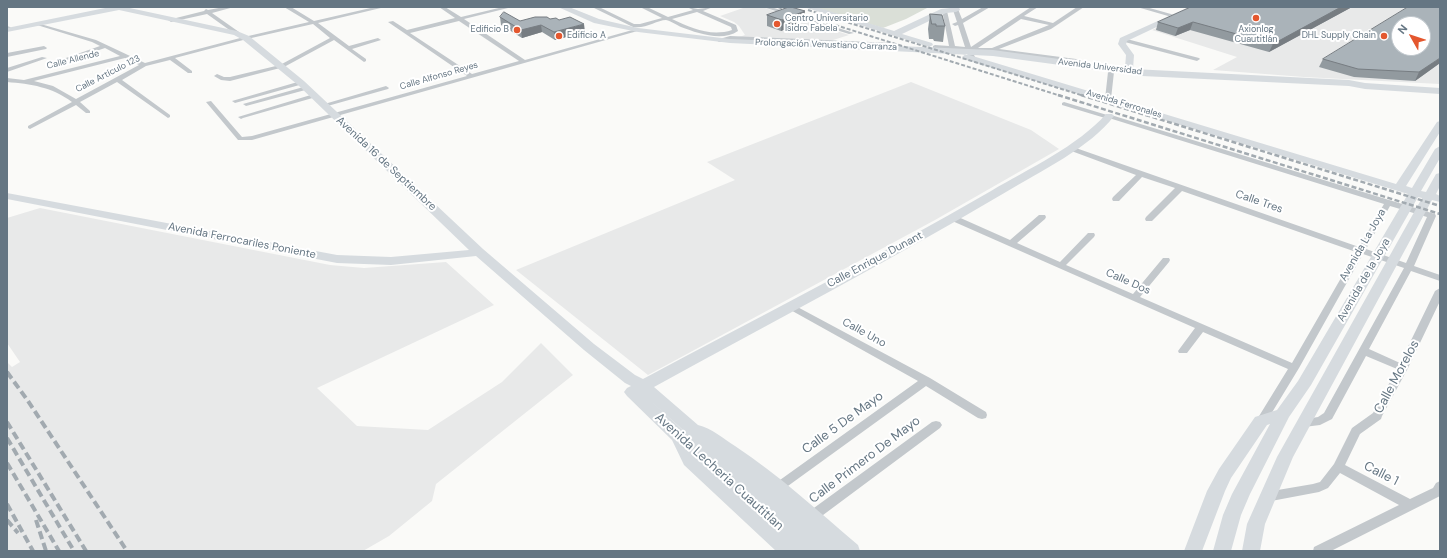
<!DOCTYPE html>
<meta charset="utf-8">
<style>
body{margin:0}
#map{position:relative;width:1447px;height:558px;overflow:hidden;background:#fafaf8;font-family:"DM Sans",sans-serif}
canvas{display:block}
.frame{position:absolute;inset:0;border:8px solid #657683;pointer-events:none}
.north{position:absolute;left:1391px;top:16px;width:40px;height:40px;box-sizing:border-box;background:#fff;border:1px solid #c1c8cd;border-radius:50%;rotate:309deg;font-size:11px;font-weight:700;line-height:16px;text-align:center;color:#657683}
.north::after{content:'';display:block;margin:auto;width:14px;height:18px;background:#e4572e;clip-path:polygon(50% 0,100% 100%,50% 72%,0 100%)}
</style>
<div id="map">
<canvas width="1447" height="558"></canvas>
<div class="frame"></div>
<div class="north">N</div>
</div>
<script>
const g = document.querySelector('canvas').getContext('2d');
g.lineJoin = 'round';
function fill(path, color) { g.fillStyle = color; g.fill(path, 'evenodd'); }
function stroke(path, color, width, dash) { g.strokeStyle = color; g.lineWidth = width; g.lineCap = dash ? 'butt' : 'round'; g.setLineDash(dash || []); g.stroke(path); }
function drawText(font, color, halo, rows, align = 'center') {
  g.font = font + ' "DM Sans",sans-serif'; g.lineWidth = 4; g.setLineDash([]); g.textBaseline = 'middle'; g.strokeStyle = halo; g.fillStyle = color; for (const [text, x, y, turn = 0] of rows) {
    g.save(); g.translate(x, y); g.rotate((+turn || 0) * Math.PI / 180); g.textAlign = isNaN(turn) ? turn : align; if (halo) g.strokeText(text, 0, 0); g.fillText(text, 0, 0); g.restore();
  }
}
fill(new Path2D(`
 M 746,7 L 762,7 L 849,35 L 830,41 L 739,37 L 745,35 L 739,26 L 734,22 L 720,16 Z
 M 1202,7 L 1427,7 L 1440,12 L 1440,84 L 1304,77 L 1213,70 L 1237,57 L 1152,30 ZM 1399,24 L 1423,24 L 1423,48 L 1399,48 Z
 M 911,82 L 1031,130 L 1059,149 L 935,220 L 648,375 L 516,270 L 735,180 L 707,162 Z
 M 40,208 L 330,265 L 364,268 L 446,262 L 494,305 L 317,388 L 357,426 L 428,430 L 502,382 L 541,343 L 573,375 L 436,484 L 432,501 L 389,536 L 363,551 L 47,551 L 38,534 L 47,551 L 7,551 L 7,362 L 12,367 L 20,362 L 7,343 L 7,218 Z`), '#e8e9e9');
fill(new Path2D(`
 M 814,7 L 929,7 L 906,19 L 883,28 Z`), '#dadfd7');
fill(new Path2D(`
 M 224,7 L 234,7 L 212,13 L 239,32 L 239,34 L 235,34 L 207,14 L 171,22 L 168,20 L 204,11 L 206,9 L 208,10 Z
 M 284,7 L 291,7 L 314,21 L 375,7 L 385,7 L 318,23 L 349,46 L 378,38 L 381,40 L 352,49 L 366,59 L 366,61 L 364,62 L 334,40 L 284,67 L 230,81 L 221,80 L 214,76 L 217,74 L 224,77 L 230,77 L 280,65 L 330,38 L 313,24 L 247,39 L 175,58 L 192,71 L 192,73 L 188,73 L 170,60 L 146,66 L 122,80 L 170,115 L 170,117 L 168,118 L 117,82 L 80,102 L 90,111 L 90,113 L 86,113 L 76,105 L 30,129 L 28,128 L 28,126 L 72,102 C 52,87 31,84 7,82 L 7,78 L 24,80 L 120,56 L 105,48 L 67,61 L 63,61 L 63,59 L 100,46 L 92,42 L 37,25 L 37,23 L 96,40 L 145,63 L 244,37 L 309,22 ZM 125,58 L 139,65 L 76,99 L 53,86 L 34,81 Z
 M 439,7 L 445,7 L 461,17 L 503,7 L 512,7 L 464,19 L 525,60 L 636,29 L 641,30 L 252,140 L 238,140 L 206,102 L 211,101 L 242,137 L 252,136 L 467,76 L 388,22 L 393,21 L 407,30 L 455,18 ZM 459,21 L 519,61 L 472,74 L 410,33 Z
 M 592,7 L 599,7 L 634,24 L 640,24 L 662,18 L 640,7 L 647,7 L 668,17 L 693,10 L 687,7 L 698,9 L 713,7 L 703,11 L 736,25 L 738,31 C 722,42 697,33 681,27 C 677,25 671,21 666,20 C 657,20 646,29 633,27 ZM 697,12 L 731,27 L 732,30 C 711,37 691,28 672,19 Z
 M 763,7 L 771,7 L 854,33 L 849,34 Z
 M 983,7 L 990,7 L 963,23 L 971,47 L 1031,7 L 1038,7 L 1024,16 L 1053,23 L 1077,7 L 1084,7 L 1051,29 L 999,49 L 1076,59 L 1079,61 L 1076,63 L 991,52 L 972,51 L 976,59 L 973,61 L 970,59 L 966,50 L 957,50 L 958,52 L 955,54 L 951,50 L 933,48 L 933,46 L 935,45 L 949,46 L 942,10 L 947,11 L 955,46 L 965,47 L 958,25 L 955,26 L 952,24 L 957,22 L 953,10 L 958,9 L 962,19 ZM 1021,19 L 1049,25 L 992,48 L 978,48 Z
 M 1137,7 L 1146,7 L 1178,16 L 1175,18 Z
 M 7,26 L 10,27 L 11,28 L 7,30 Z
 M 730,36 L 894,43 L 897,45 L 894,47 L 730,40 L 719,42 L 716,40 Z
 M 1123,38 L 1199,58 L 1200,59 L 1197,61 L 1121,41 L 1121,39 Z
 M 44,46 L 47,48 L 46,49 L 7,57 L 7,53 Z
 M 42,57 L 47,58 L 7,72 L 7,68 Z
 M 1111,70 L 1114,72 L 1111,99 L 1108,101 L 1105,99 L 1108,72 Z
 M 301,81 L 303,82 L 303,84 L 235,103 L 232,101 Z
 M 307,86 L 310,88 L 309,89 L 246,106 L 243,104 Z
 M 386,86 L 389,88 L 388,89 L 324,107 L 321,105 Z
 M 314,94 L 317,96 L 316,97 L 243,118 L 241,119 L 238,117 Z
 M 1064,102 L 1107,115 L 1111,115 L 1435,214 L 1436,216 L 1414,266 L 1440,275 L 1440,281 L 1411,271 L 1369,349 L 1400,363 L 1435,291 L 1440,288 L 1440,301 L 1408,368 L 1382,416 L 1381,419 L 1360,434 L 1345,465 L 1410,499 L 1433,488 L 1436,483 L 1440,481 L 1440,496 L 1331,551 L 1313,551 L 1314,547 L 1399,505 L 1340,473 L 1328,488 L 1319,492 L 1266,502 L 1262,500 L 1260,497 L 1262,494 L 1266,492 L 1313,484 L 1320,482 L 1334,464 L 1352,428 L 1373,413 L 1397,369 L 1366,356 L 1332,419 L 1320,425 L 1304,427 L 1300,426 L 1298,423 L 1300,420 L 1318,417 L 1324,413 L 1404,268 L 1363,254 L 1299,368 L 1265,424 L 1261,425 L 1257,424 L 1256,421 L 1288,369 L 1203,332 L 1187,353 L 1179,353 L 1178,351 L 1195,328 L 950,220 L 949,218 L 950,216 L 956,216 L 1010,240 L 1039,215 L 1045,215 L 1046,217 L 1045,219 L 1017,243 L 1060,262 L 1088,233 L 1094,233 L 1095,235 L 1094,237 L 1066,265 L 1133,294 L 1163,258 L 1169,258 L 1170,260 L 1169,262 L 1140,297 L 1292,363 L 1356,252 L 1182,191 L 1152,221 L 1146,221 L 1145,219 L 1146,217 L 1175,188 L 1142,177 L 1119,201 L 1113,201 L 1112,199 L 1113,197 L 1136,175 L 1066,149 L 1070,147 L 1073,147 L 1359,247 L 1384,204 L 1109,118 L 1105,118 L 1062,105 L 1062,103 ZM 1390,206 L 1427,217 L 1406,263 L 1366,249 Z
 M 790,303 L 930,378 L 986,412 L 987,415 L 986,418 L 982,419 L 978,418 L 926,386 L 781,491 L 777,493 L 773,491 L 771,488 L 773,485 L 918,381 L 787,308 L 785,306 L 787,304 Z
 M 936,421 L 940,422 L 942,425 L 940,428 L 815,521 L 811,522 L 807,521 L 805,517 L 807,513 L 932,422 Z`), '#c3c8cc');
fill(new Path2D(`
 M 110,7 L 125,7 L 237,31 L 249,36 L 304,81 L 483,249 L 594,344 L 635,375 L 643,379 C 759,317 877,257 991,191 C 1028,169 1078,146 1106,114 L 1112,114 L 1114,116 C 1091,147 1039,172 1006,192 C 891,260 772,322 654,387 L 698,425 C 711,428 724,439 735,446 C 779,475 818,511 858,545 L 860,551 L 838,551 L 837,550 L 837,551 L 776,551 L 684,465 L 672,440 L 627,396 L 624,392 L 627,388 L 631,386 L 625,383 L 584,350 L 476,256 L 391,265 L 337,263 L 7,199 L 7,193 L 337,255 L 391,257 L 469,250 L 298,85 L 243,40 L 234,35 L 119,10 L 7,32 L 7,28 ZM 652,402 L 683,430 L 687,434 Z
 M 558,7 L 569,7 L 599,19 L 638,28 L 730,39 L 993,50 L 1125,68 L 1126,55 L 1118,44 L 1120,38 L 1189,7 L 1199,7 L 1127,41 L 1126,44 L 1134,55 L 1133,69 L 1349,80 L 1365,83 L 1440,88 L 1440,94 L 1365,89 L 1349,86 L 1142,76 L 993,56 L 730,43 L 638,32 L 594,23 Z
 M 804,7 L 816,7 L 894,31 L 941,9 L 959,7 L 960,10 L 956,12 L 946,13 L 902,34 L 932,43 L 933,45 L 929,47 Z
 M 966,54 L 1396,184 L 1437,122 L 1440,121 L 1440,132 L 1406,186 L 1412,188 L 1435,149 L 1440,146 L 1440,158 L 1421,191 L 1426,192 L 1436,174 L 1440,173 L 1440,186 L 1436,194 L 1440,196 L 1440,202 L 1432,200 L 1293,457 L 1265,524 L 1260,551 L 1242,551 L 1247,524 L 1277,457 L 1422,198 L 1418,197 L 1311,385 L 1289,417 L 1250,494 L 1241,515 L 1231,551 L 1213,551 L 1223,515 L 1232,494 L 1270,424 L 1267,425 L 1231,478 L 1225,491 L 1202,551 L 1184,551 L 1207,491 L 1219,469 L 1255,417 L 1277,410 L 1298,381 L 1408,194 L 963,59 L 962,57 Z`), '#d6dbdf');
stroke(new Path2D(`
 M 778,7 L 1061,96
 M 808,10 L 1084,96`), '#a2aab0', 2, [4, 2]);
stroke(new Path2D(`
 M 1058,95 L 1440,214
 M 1081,95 L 1440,206`), '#a2aab0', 2.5, [5, 2.5]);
stroke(new Path2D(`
 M 7,372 L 28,401 L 127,551
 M 7,422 L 86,551
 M 7,438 L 74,551
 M 7,463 L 59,551
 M 7,504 L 33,551
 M 7,520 L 18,533
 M 36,520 L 46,551`), '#a2aab0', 4, [8, 4]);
fill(new Path2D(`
 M 1352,7 L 1269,52 L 1190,30 L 1175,36 L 1156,30 L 1158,22 Z
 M 930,14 L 945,26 L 943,42 L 934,41 L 933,39 L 929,39 L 928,29 Z
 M 767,15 L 804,21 L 781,31 L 767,26 Z
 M 500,17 L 520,21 L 550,19 L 585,32 L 555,40 L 542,32 L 522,38 L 501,25 Z
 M 1323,59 L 1440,63 L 1415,81 L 1354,77 L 1319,67 Z`), '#929a9f');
fill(new Path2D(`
 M 1341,7 L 1352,7 L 1269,52 L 1273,44 Z
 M 805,11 L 804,21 L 781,31 L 782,20 Z
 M 1193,22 L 1190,30 L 1175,36 L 1178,28 Z
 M 584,24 L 585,32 L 555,40 L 554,32 Z
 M 541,25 L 542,32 L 522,38 L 521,30 Z
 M 1440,58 L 1440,63 L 1415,81 L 1419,72 Z`), '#777d82');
const building = new Path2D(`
 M 789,7 L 791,7 L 805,11 L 782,20 L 767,15 Z
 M 1191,7 L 1341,7 L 1273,44 L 1193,22 L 1178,28 L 1158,22 Z
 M 1408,7 L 1440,7 L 1440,58 L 1419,72 L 1358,69 L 1323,59 ZM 1399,24 L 1423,24 L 1423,48 L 1399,48 Z
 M 504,12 L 520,21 L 535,17 L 547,17 L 550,19 L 556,18 L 559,20 L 570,17 L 584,24 L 554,32 L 541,25 L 521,30 L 500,17 Z
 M 930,14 L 942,15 L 945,26 L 936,26 L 936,24 L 932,24 Z`);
fill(building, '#aab3b9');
stroke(building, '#777d82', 1);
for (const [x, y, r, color] of [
 [1256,18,4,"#e4572e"],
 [777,24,4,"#e4572e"],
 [517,30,4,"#e4572e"],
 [559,36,4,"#e4572e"],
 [1384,36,4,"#e4572e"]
]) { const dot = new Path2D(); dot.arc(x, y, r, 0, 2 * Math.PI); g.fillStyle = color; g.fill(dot); stroke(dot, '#fff', 1.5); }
drawText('9px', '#657683', '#fff', [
 ["Centro Universitario",785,19],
 ["Isidro Fabela",785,29],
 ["Edificio B",509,30,"right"],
 ["Axionlog",1256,30,"center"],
 ["Cuautitlán",1256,40,"center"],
 ["Edificio A",567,36],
 ["DHL Supply Chain",1376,36,"right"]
], 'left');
drawText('9px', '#657683', '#fff', [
 ["Prolongación Venustiano Carranza",826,45,2],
 ["Calle Allende",73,60,-14],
 ["Avenida Universidad",1100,67,7],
 ["Calle Artículo 123",108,74,-27],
 ["Calle Alfonso Reyes",439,76,-16],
 ["Avenida Ferronales",1124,104,17]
]);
drawText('11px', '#657683', '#fff', [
 ["Avenida 16 de Septiembre",386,164,43],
 ["Calle Tres",1259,202,19],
 ["Avenida Ferrocariles Poniente",242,241,11],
 ["Avenida La Joya",1363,245,-60],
 ["Calle Enrique Dunant",875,260,-28],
 ["Avenida de la Joya",1364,280,-60],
 ["Calle Dos",1128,282,24],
 ["Calle Uno",864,333,29]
]);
drawText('13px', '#657683', '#fff', [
 ["Calle Morelos",1397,377,-62],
 ["Calle 5 De Mayo",843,423,-36],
 ["Calle Primero De Mayo",865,460,-37],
 ["Avenida Lecheria Cuautitlan",719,472,42],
 ["Calle 1",1381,474,27]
]);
</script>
